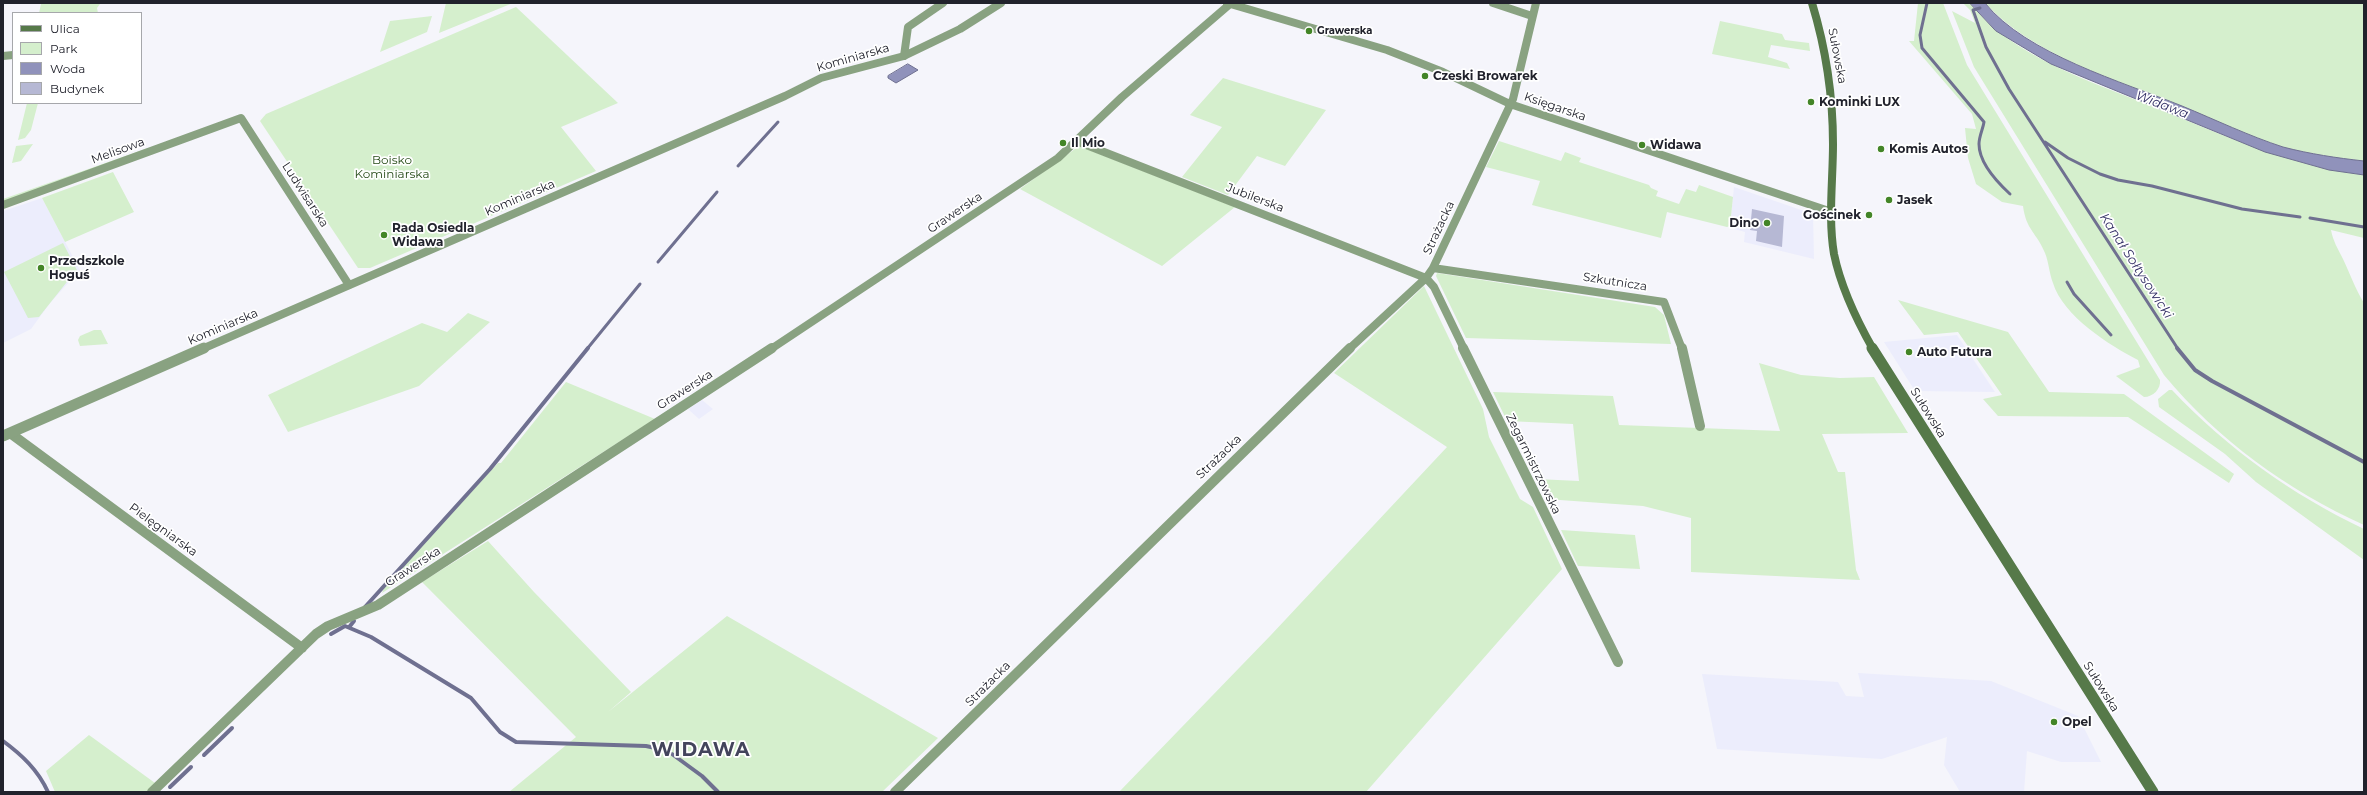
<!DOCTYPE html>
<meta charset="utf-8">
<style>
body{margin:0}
#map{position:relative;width:2367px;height:795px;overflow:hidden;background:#f5f5fb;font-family:Montserrat,sans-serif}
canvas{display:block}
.frame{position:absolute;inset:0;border:4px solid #21222c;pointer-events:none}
.legend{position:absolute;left:12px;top:12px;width:130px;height:92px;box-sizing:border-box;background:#fff;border:1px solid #a6a7ab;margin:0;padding:5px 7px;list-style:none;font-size:12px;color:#21222c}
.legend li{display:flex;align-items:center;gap:8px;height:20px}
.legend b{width:20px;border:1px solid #a6a7ab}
</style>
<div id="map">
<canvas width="2367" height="795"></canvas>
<div class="frame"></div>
<ul class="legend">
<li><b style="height:5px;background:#567949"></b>Ulica</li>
<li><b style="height:11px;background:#d5efcd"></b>Park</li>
<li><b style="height:11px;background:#9092bb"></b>Woda</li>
<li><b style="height:11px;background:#b6b8d4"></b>Budynek</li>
</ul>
</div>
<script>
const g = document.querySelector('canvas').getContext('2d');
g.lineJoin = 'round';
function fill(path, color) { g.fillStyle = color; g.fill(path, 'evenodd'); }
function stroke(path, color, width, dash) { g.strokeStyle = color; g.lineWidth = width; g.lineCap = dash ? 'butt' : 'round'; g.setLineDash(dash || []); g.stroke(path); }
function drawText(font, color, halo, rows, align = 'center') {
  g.font = font + ' Montserrat,sans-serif'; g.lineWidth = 3.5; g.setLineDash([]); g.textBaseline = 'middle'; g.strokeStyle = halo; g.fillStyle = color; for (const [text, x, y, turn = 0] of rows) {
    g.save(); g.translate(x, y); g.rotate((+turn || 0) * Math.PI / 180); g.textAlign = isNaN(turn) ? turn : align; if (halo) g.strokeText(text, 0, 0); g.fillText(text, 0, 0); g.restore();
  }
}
fill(new Path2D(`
 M 1734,187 L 1813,214 L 1814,259 L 1744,242 L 1745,232 L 1727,227 L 1730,226 Z
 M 42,198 L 82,274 L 70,281 L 50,303 L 31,329 L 3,343 L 3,211 Z
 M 1957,335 L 1995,392 L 1915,391 L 1884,342 Z
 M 702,400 L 713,409 L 699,419 L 688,409 Z
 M 1858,673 L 1991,681 L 2078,716 L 2101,762 L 2061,762 L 2027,751 L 2024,792 L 1960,792 L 1944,765 L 1947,737 L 1882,759 L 1717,749 L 1702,674 L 1838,682 L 1846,696 L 1864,697 Z`), '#ecedfc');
fill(new Path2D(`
 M 46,3 L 98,3 L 100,4 L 97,8 L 98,13 L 39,13 L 41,4 Z
 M 446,3 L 513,3 L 439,33 Z
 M 1918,3 L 1943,3 L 1967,65 L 2160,380 C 2161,389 2153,397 2144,397 L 2116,376 L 2140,367 L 2138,360 C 2109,345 2063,316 2053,283 C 2049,273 2049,263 2045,253 C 2037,233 2026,230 2023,206 L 2002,202 L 1976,184 L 1968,158 L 1965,128 L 1976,129 L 1972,114 L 1909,41 L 1914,41 Z
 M 1963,3 L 1970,3 C 2011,56 2090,81 2149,105 C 2220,134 2288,165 2364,175 L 2364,238 L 2331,230 C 2333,241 2338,249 2343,259 C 2350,274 2355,288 2364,303 L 2364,525 C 2287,490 2218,440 2164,375 L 1974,67 L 1952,11 L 1975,23 L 1970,10 Z
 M 1985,3 L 2364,3 L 2364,161 C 2337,158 2310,154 2283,147 C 2245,135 2208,117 2171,102 C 2109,78 2031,53 1985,3 Z
 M 516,7 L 618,103 L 561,127 L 596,171 L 370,268 L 358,268 L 260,121 L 266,114 Z
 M 432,16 L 427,32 L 380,52 L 390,21 Z
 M 1720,21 L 1782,34 L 1785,40 L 1809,43 L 1810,51 L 1771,45 L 1768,57 L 1787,63 L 1790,69 L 1712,54 Z
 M 1223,78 L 1326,110 L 1285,166 L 1257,156 L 1228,195 L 1182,177 L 1222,127 L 1190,115 Z
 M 27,103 L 38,103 L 31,130 L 25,138 L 18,140 Z
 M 1499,141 L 1561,161 L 1565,152 L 1581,158 L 1579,162 L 1649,185 L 1651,188 L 1658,191 L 1656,196 L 1679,204 L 1686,189 L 1696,192 L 1699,185 L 1733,197 L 1730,226 L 1727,227 L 1667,212 L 1661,238 L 1532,205 L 1540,181 L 1486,167 Z
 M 33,144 L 21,161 L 12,163 L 16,146 Z
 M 1079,146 L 1235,207 L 1162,266 L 1020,189 Z
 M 148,148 L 149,150 L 3,202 L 3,199 Z
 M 113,172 L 134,212 L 65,242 L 42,198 Z
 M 63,243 L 79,274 L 70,278 L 39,317 L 28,318 L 4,272 Z
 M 1437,273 L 1655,307 L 1664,315 L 1671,344 L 1466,338 L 1436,276 Z
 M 1424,286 L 1483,409 L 1489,437 L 1520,499 L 1533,507 L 1562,569 L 1366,792 L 1119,792 L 1271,635 L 1447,447 L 1334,373 Z
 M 1898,300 L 2008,332 L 2049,392 L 2124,394 L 2234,474 L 2229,483 L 2128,417 L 1998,416 L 1983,399 L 2002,395 L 1958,332 L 1924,335 Z
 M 468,313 L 490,322 L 419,386 L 288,432 L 268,395 L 422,323 L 447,332 Z
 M 94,330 L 101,330 L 108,344 L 80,346 L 78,340 L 80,336 Z
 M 1759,363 L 1801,375 L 1840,378 L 1874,377 L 1908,433 L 1822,434 L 1838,472 L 1845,472 L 1856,570 L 1860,580 L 1691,572 L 1691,518 L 1643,506 L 1546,499 L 1536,479 L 1579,481 L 1573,424 L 1507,421 L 1493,392 L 1613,396 L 1619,425 L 1780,431 Z
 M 566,382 L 655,419 L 382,593 L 385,586 L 498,463 L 501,463 Z
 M 2169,390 L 2172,390 C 2228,449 2291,494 2364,529 L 2364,560 L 2256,482 L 2225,454 L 2159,407 L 2158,399 Z
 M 1561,530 L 1635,535 L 1640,569 L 1578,566 Z
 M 488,541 L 534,592 L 631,692 L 608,712 L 727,616 L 938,738 L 882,792 L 509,792 L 576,737 L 422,582 Z
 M 89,735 L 155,783 L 146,792 L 55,792 L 46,771 Z`), '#d5efcd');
const water = new Path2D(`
 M 1970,3 L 1985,3 C 2026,54 2123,82 2182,106 C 2216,120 2249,136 2283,147 C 2310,154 2337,158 2364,161 L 2364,175 L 2329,170 L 2265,152 L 2051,64 L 1996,31 Z
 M 908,64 L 918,70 L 896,83 L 888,78 L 888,76 Z`);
fill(water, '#9092bb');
stroke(water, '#6f7090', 1);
stroke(new Path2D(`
 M 1927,3 L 1920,35 L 1922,48 L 1984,122 C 1983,129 1979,136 1979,144 C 1979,162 1997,182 2010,194
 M 1980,8 L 1973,10 L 1986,47 L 2009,89 L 2178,349
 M 2045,142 L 2068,158 L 2100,174 L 2118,180 L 2152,186 L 2242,209 L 2300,217
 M 738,166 L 778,122
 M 2310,218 L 2364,227
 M 658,262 L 717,192
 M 2067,282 L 2074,294 L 2111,335
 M 587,349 L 640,284`), '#6f7090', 3);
stroke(new Path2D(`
 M 2177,348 L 2195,370 L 2212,381 L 2364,462
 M 365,607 L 490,469 L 588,348
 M 350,626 L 354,621
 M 331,634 L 345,626 L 371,637 L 471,698 L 500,732 L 516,742 L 646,746 L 660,749
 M 3,741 C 22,755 38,770 48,792
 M 672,754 L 702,776 L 718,792
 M 204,755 L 232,728
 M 170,787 L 191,767`), '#6f7090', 4);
fill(new Path2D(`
 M 1752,209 L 1784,216 L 1782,247 L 1756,241 L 1757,231 L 1750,230 Z`), '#b6b8d4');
stroke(new Path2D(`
 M 1493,3 L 1532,16
 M 3,56 L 13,55
 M 904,56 L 908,27 L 943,3
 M 1076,141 L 1426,278 L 1434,287 L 1464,349
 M 3,205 L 241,118 L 349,285
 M 1433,268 L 1664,302 L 1682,349
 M 771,349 L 1058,158 L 1122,97 L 1230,4
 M 1349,349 L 1426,278 L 1433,268 L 1513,99 L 1536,3`), '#89a281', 8);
stroke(new Path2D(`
 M 1463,348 L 1618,662
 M 1682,348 L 1700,426
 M 10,433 L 302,648
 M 152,792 L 316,634 L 328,626 L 378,605 L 772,348
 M 895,792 L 1350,348`), '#89a281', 10);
stroke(new Path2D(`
 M 1227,3 L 1387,50 L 1443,72 L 1510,104 L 1832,212
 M 202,349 L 785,96 L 821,78 L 904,56 L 960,29 L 1001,3`), '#89a281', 8);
stroke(new Path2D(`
 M 3,436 L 204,348`), '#89a281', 11);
stroke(new Path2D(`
 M 1812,3 C 1826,49 1833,96 1833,144 C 1833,180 1828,218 1834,254 C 1841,288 1856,319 1873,349`), '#567949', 8);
stroke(new Path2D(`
 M 1872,348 L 2153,792`), '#567949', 11);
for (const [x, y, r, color] of [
 [1309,31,4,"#438527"],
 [1425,76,4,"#438527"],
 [1811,102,4,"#438527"],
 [1063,143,4,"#438527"],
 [1642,145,4,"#438527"],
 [1881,149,4,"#438527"],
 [1889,200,4,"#438527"],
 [1869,215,4,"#438527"],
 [1767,223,4,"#438527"],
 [384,235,4,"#438527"],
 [41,268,4,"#438527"],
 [1909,352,4,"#438527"],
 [2054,722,4,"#438527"]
]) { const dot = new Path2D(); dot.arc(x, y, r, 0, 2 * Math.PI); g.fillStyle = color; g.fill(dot); stroke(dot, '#fff', 1.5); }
drawText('bold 10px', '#21222c', '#fff', [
 ["Grawerska",1317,31]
], 'left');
drawText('12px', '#21222c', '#fff', [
 ["Sułowska",1837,56,79],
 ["Kominiarska",853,58,-16],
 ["Księgarska",1555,107,19],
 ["Melisowa",118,151,-20],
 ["Ludwisarska",305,195,57],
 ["Kominiarska",520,198,-23],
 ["Jubilerska",1255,198,21],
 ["Grawerska",955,213,-34],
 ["Strażacka",1439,228,-65],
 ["Szkutnicza",1615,282,9],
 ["Kominiarska",223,327,-23],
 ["Grawerska",685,390,-32],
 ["Sułowska",1928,413,58],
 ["Strażacka",1219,457,-44],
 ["Zegarmistrzowska",1533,464,64],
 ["Pielęgniarska",163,530,36],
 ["Grawerska",413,567,-33],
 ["Strażacka",988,684,-45],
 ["Sułowska",2101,687,58]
]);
drawText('bold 12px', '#21222c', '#fff', [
 ["Czeski Browarek",1433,76],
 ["Kominki LUX",1819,102],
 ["Il Mio",1071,143],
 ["Widawa",1650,145],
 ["Komis Autos",1889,149],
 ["Jasek",1897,200],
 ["Gościnek",1861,215,"right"],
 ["Dino",1759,223,"right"],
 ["Rada Osiedla",392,228],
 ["Widawa",392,242],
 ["Przedszkole",49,261],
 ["Hoguś",49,275],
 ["Auto Futura",1917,352],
 ["Opel",2062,722]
], 'left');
drawText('12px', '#254a16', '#fff', [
 ["Boisko",392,160],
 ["Kominiarska",392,174]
]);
drawText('italic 13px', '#302d63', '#fff', [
 ["Widawa",2162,105,21],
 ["Kanał Sołtysowicki",2136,266,57]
]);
g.letterSpacing = '1px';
drawText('bold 19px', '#43445c', '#fff', [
 ["WIDAWA",701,750]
]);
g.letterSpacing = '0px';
</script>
